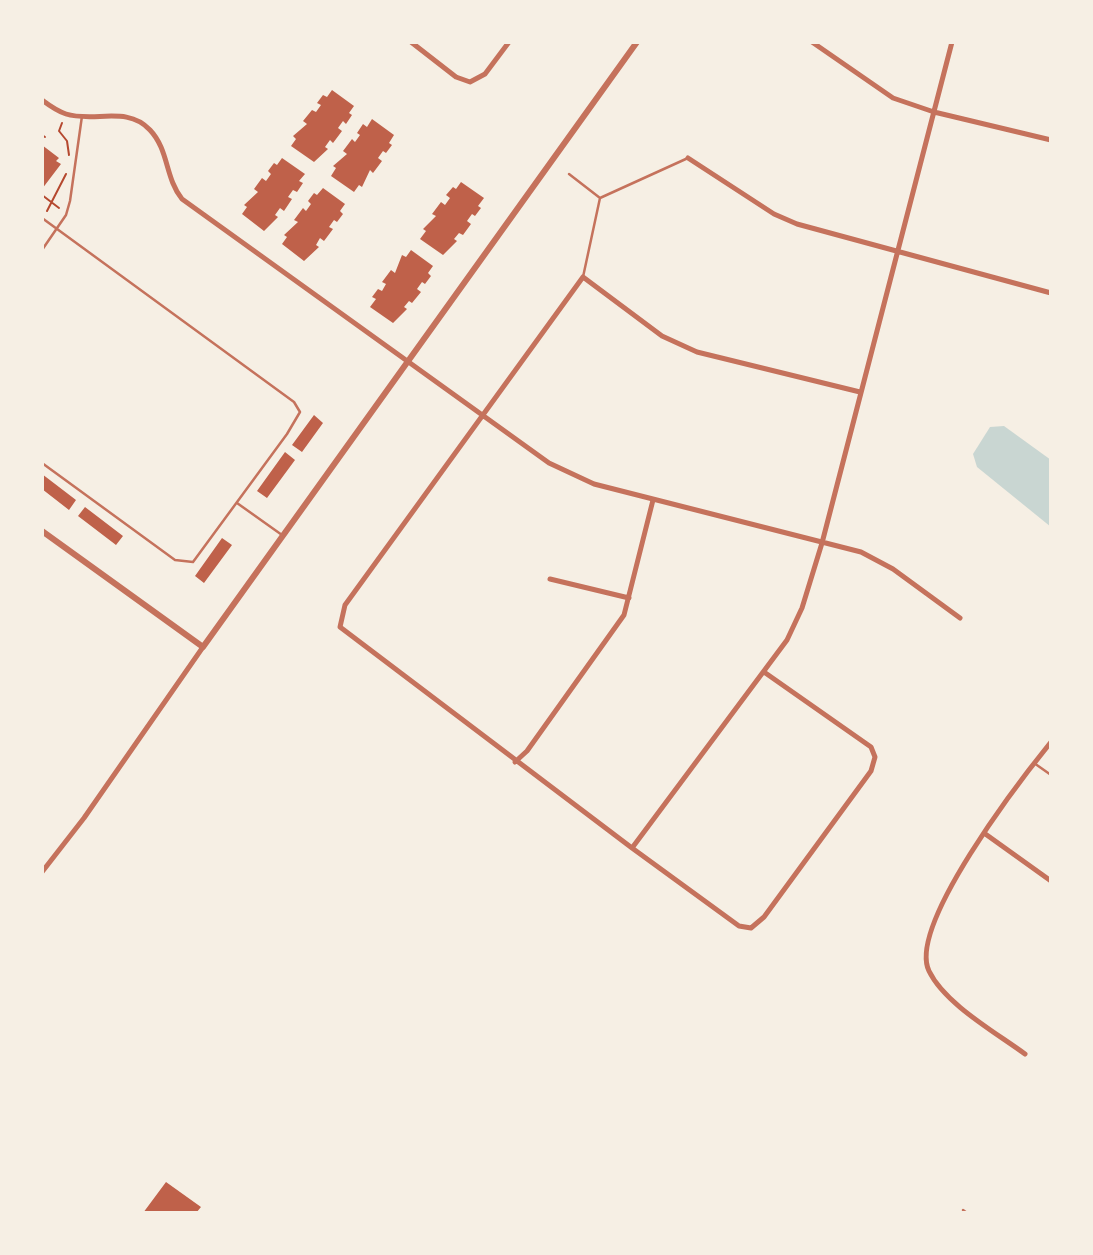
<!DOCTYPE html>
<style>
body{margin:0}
#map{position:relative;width:1093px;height:1255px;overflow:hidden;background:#f6efe4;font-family:Arial,sans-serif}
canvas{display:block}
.frame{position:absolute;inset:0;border:44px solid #f6efe4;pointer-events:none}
</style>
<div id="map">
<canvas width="1093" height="1255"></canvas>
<div class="frame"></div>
</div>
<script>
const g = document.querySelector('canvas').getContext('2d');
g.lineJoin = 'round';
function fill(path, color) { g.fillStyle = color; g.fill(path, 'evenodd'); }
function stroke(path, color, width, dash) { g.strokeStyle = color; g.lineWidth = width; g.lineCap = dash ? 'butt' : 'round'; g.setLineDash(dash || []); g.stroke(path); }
fill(new Path2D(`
 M 1004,426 L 1051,460 L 1051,527 L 977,467 L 973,454 L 990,427 Z`), '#c9d6d2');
fill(new Path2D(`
 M 332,90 L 354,106 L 349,113 L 352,115 L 346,124 L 343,121 L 338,128 L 342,131 L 333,143 L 330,140 L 325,147 L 328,149 L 314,162 L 291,146 L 296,139 L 293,136 L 307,124 L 303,121 L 312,110 L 316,112 L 321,105 L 317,103 L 323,95 L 327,97 Z
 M 372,119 L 394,135 L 389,143 L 392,145 L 386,153 L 383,151 L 378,158 L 382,161 L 373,173 L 370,170 L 362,187 L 359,185 L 354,192 L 331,176 L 336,168 L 333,166 L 347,154 L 343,151 L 352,139 L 355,142 L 360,135 L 357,133 L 363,124 L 367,127 Z
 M 42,145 L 59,158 L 56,161 L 61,164 L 42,189 Z
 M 282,158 L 305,174 L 299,181 L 303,183 L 297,192 L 293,190 L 288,197 L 292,199 L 284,211 L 280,208 L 275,215 L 278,217 L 264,231 L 242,214 L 247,207 L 244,205 L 258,192 L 254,189 L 262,178 L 266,181 L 271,174 L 268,171 L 274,163 L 277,165 Z
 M 461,182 L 484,198 L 478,206 L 481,208 L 475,216 L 472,214 L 467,221 L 471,224 L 463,235 L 459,233 L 454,239 L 457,241 L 443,255 L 420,239 L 426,231 L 423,229 L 436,216 L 432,214 L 441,202 L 445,205 L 450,198 L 446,195 L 453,187 L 456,189 Z
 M 323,188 L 345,204 L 340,211 L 343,214 L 337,222 L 334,220 L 329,227 L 333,229 L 324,241 L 320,238 L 316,245 L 319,247 L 304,261 L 282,244 L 287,237 L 284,235 L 298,222 L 294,220 L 303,208 L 306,211 L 311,204 L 308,201 L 314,193 L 317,195 Z
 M 411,250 L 433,266 L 428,273 L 431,276 L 425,284 L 422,282 L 417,289 L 421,292 L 412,303 L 409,301 L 404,307 L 407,309 L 393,323 L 370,307 L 376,299 L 372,297 L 378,289 L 382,291 L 386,284 L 382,282 L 391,270 L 395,273 L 402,255 L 406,257 Z
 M 314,415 L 323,423 L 302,452 L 292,445 Z
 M 285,452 L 295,460 L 267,498 L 257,491 Z
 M 42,474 L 76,500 L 69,510 L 42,489 Z
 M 85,507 L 123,536 L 116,545 L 78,516 Z
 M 222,538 L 232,545 L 204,583 L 195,576 Z
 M 166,1182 L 201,1207 L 196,1213 L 143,1213 Z`), '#bf614a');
stroke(new Path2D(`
 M 62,123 L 59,131 L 67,141 L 69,155
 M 42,135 L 45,137
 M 42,195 L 59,208
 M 47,211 L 66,174`), '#b5482f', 2);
stroke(new Path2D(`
 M 569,174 L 600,198
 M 42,218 L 294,402 L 300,412 L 287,434 L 193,562 L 175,560 L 42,463
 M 42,250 L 66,215 L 70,201 L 82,116
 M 583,277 L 600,198 L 688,158
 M 237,503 L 282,535
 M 1034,763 L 1051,775
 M 963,1210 L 967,1213`), '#c5725c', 2.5);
stroke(new Path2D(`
 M 411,42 L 456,77 L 470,82 L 485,74 L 509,42
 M 812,42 L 893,98 L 934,112 L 1051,140
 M 42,100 C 50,106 57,111 66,114 C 94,123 127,105 150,130 C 169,150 165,178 182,199 L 549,463 L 594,484 L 861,552 L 893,569 L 960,618
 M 688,158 L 774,214 L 797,224 L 1051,293
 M 860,392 L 697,352 L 662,336 L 583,277 L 345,605 L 340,627 L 632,848 L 787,640 L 802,608 L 822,543 L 952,42
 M 550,579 L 629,598
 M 515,762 L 527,751 L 624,615 L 653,500
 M 984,833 L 1051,881
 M 632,848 L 739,926 L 751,928 L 764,917 L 871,771 L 875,757 L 871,747 L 764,672
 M 42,872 L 84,818 L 203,647
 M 1025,1054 C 995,1032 945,1004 929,971 C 907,926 1021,779 1051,742`), '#c5725c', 5);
stroke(new Path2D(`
 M 42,531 L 203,647 L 637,42`), '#c5725c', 6);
</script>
